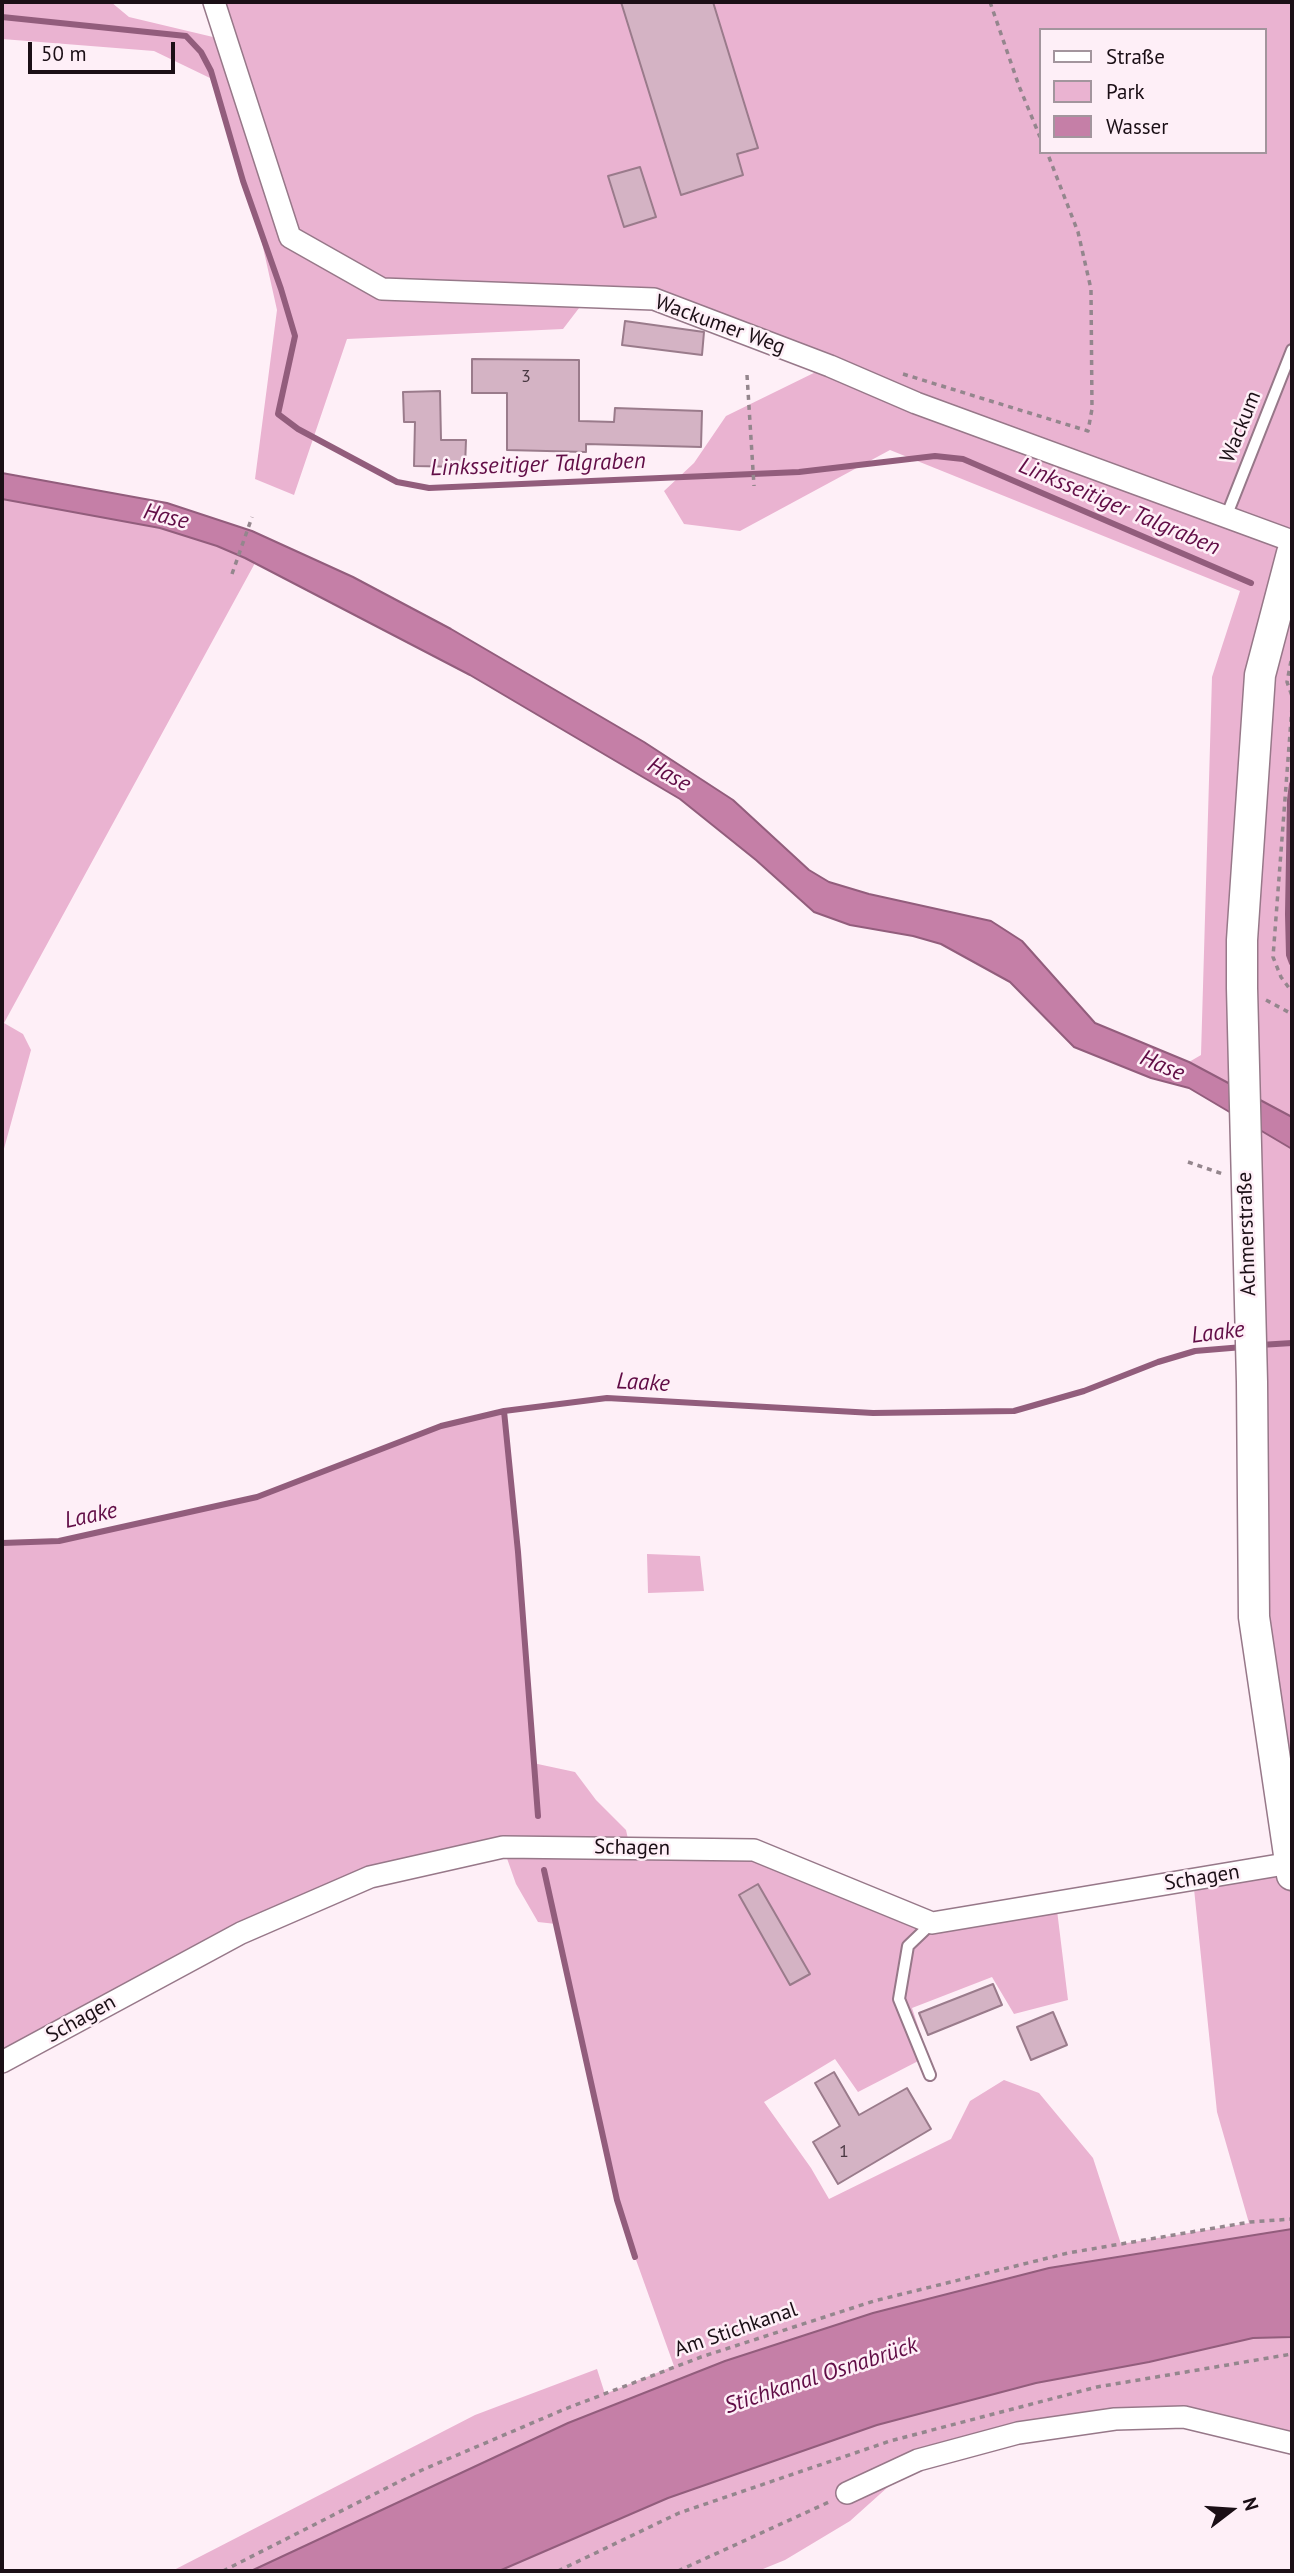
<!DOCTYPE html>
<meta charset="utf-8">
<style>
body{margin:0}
#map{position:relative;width:1294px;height:2573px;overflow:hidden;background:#feeff7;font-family:"PT Sans",sans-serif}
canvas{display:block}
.frame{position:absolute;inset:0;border:4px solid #1b0f16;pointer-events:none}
.legend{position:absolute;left:1039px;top:28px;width:228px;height:126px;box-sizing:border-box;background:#feeff7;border:2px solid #a3959d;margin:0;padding:9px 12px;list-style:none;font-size:21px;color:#1b0f16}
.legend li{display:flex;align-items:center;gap:14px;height:35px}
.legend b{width:35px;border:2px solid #a3959d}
.north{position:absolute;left:1196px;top:2475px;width:70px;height:70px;-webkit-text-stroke:5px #feeff7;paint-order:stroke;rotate:73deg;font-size:19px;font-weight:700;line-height:28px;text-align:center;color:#1b0f16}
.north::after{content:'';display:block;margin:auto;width:24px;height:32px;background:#1b0f16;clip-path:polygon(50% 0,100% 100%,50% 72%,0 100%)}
.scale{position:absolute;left:28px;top:42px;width:147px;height:32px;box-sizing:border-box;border:4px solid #1b0f16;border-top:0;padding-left:9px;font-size:21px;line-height:24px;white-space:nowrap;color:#1b0f16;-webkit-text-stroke:5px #feeff7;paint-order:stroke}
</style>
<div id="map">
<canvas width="1294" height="2573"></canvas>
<div class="frame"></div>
<ul class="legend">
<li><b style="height:9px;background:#fff"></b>Straße</li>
<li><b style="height:19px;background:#eab3d1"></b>Park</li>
<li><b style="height:19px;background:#c57fa7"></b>Wasser</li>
</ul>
<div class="north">N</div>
<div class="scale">50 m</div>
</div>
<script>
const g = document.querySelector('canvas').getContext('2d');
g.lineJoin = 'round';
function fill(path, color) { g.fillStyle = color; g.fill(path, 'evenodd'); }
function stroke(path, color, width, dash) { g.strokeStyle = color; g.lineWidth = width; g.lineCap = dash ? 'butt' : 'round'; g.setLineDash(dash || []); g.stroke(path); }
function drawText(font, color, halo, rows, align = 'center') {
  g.font = font + ' "PT Sans",sans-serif'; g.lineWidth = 5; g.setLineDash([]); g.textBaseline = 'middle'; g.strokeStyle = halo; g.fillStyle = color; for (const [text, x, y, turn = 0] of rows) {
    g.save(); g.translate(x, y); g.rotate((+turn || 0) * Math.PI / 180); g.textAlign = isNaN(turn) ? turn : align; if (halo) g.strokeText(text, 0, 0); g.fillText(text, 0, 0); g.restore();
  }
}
fill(new Path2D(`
 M 2,2 L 111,2 L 129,17 L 213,37 L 230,56 L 214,2 L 1292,2 L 1292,1117 L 1189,1062 L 1201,1055 L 1212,677 L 1240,591 L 890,450 L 740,531 L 684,524 L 664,491 L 694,463 L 726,416 L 828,366 L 654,299 L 589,295 L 563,329 L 347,339 L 294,495 L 255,479 L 277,310 L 254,207 L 210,78 L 154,51 L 2,39 ZM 1040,30 L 1264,30 L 1264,152 L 1040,152 Z
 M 2,499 L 160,528 L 217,546 L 255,563 L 4,1023 L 23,1034 L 31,1050 L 2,1156 Z
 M 1244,1120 L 1292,1149 L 1292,2229 L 1049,2268 L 873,2313 L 725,2361 L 568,2423 L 251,2571 L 172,2571 L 475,2415 L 597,2369 L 605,2394 L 674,2366 L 635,2257 L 617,2200 L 556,1924 L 538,1922 L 516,1884 L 503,1847 L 370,1877 L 2,2062 L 2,1543 L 59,1541 L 257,1497 L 441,1426 L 504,1411 L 518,1552 L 533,1763 L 575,1772 L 596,1800 L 626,1830 L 630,1848 L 754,1850 L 932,1923 L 1056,1902 L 1068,2000 L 1014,2014 L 992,1977 L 912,2008 L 928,2056 L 858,2092 L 835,2059 L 764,2102 L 811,2168 L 829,2199 L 951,2139 L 970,2101 L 1004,2080 L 1039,2093 L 1093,2158 L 1121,2244 L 1249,2223 L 1217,2112 L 1193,1879 L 1291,1863 L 1254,1617 Z
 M 647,1554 L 700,1556 L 704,1591 L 648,1593 Z
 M 1292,2337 L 1292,2443 L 1184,2417 L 1115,2419 L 918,2460 L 850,2521 L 785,2560 L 758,2571 L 499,2571 L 668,2498 L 877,2425 L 1036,2383 L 1149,2362 L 1253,2338 Z`), '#eab3d1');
const water = new Path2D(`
 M 2,473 L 167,503 L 252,531 L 353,577 L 451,629 L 644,742 L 733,800 L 809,870 L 829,882 L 869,894 L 991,921 L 1022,941 L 1095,1023 L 1189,1062 L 1292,1117 L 1292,1149 L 1189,1088 L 1151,1078 L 1074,1047 L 1010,982 L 941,944 L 913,936 L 850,925 L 814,912 L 756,860 L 680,799 L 470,675 L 245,558 L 217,546 L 160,528 L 2,499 Z
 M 1292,2229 L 1292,2337 L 1253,2338 L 1149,2362 L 1036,2383 L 877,2425 L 668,2498 L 499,2571 L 251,2571 L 568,2423 L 725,2361 L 873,2313 L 1049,2268 Z`);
fill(water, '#c57fa7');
stroke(water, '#925d7c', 2);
stroke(new Path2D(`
 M 2,17 L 186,36 L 201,52 L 211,71 L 243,181 L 281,289 L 295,336 L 278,414 L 298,429 L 397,482 L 429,488 L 799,472 L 935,456 L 963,459 L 1251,583
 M 1292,784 L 1290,800 L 1288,914 L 1289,955 L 1292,963
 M 1260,1345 L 1292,1343
 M 504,1411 L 518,1552 L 538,1816
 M 2,1543 L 59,1541 L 257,1497 L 441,1426 L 504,1411 L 607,1398 L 873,1413 L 1014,1411 L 1084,1391 L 1158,1362 L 1195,1351 L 1243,1347
 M 544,1870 L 617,2200 L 635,2257`), '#925d7c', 6);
const building = new Path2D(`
 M 621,2 L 713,2 L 758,148 L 737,154 L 743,175 L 681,195 Z
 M 640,167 L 656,217 L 624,227 L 608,176 Z
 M 625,321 L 704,332 L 702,355 L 622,345 Z
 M 472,359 L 579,360 L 579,421 L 614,422 L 615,408 L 702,411 L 701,447 L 586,444 L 586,452 L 507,450 L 507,393 L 472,393 Z
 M 440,391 L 441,440 L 466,440 L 465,467 L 414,466 L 415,422 L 404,422 L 403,392 Z
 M 758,1884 L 810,1974 L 790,1985 L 739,1895 Z
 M 993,1984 L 1002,2005 L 928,2035 L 919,2013 Z
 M 1053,2012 L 1067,2045 L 1031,2060 L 1017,2027 Z
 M 834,2072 L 859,2115 L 907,2088 L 931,2129 L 838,2184 L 813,2142 L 840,2126 L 815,2083 Z`);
fill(building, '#d4b3c4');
stroke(building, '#9a7b8b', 2);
const lane = new Path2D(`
 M 1226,517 L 1292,350
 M 930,2075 L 899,1999 L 908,1946 L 932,1923`);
const street = new Path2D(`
 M 214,2 L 290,237 L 382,289 L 654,299 L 830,366 L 916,403 L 1292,541
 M 2,2062 L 241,1933 L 370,1877 L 503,1847 L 754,1850 L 932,1923 L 1291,1863
 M 847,2493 L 918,2460 L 1018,2433 L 1115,2419 L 1184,2417 L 1292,2443`);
const secondary = new Path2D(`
 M 1292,553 L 1260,675 L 1242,940 L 1242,988 L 1252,1382 L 1254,1617 L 1292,1875`);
stroke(lane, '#977889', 14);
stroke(street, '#977889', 24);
stroke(secondary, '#977889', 33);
stroke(new Path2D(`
 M 990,2 L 1019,86 L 1040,137
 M 903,374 L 1088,431 L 1092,409 L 1091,289 L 1078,232 L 1047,152
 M 747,375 L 754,486
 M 232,574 L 252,517
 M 1291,661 L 1287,682 L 1292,696
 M 1292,707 L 1273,957 L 1281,977 L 1292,992
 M 1266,1000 L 1292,1014
 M 1188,1162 L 1223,1174
 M 223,2571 L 422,2470 L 565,2409 L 701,2357 L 874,2301 L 1068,2253 L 1250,2222 L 1292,2219
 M 558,2571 L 679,2513 L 890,2441 L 1097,2387 L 1292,2354
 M 678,2571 L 829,2502`), '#94868d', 3.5, [5, 5]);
stroke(lane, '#fff', 10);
stroke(street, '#fff', 21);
stroke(secondary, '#fff', 30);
drawText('18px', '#493842', null, [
 ["3",526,377],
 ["1",844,2152]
]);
drawText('21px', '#1b0f16', '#feeff7', [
 ["Wackumer Weg",720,325,20],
 ["Wackum",1241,427,-68],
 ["Achmerstraße",1247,1234,-92],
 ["Schagen",632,1848,1],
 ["Schagen",1202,1878,-9],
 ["Schagen",81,2019,-29],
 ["Am Stichkanal",736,2330,-19]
]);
drawText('italic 23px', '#610d46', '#feeff7', [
 ["Linksseitiger Talgraben",538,465,-2],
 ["Linksseitiger Talgraben",1119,507,23],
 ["Hase",166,517,14],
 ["Hase",669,775,30],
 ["Hase",1162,1066,23],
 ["Laake",1218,1333,-7],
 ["Laake",643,1383,3],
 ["Laake",91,1516,-12],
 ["Stichkanal Osnabrück",821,2376,-18]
]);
</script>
